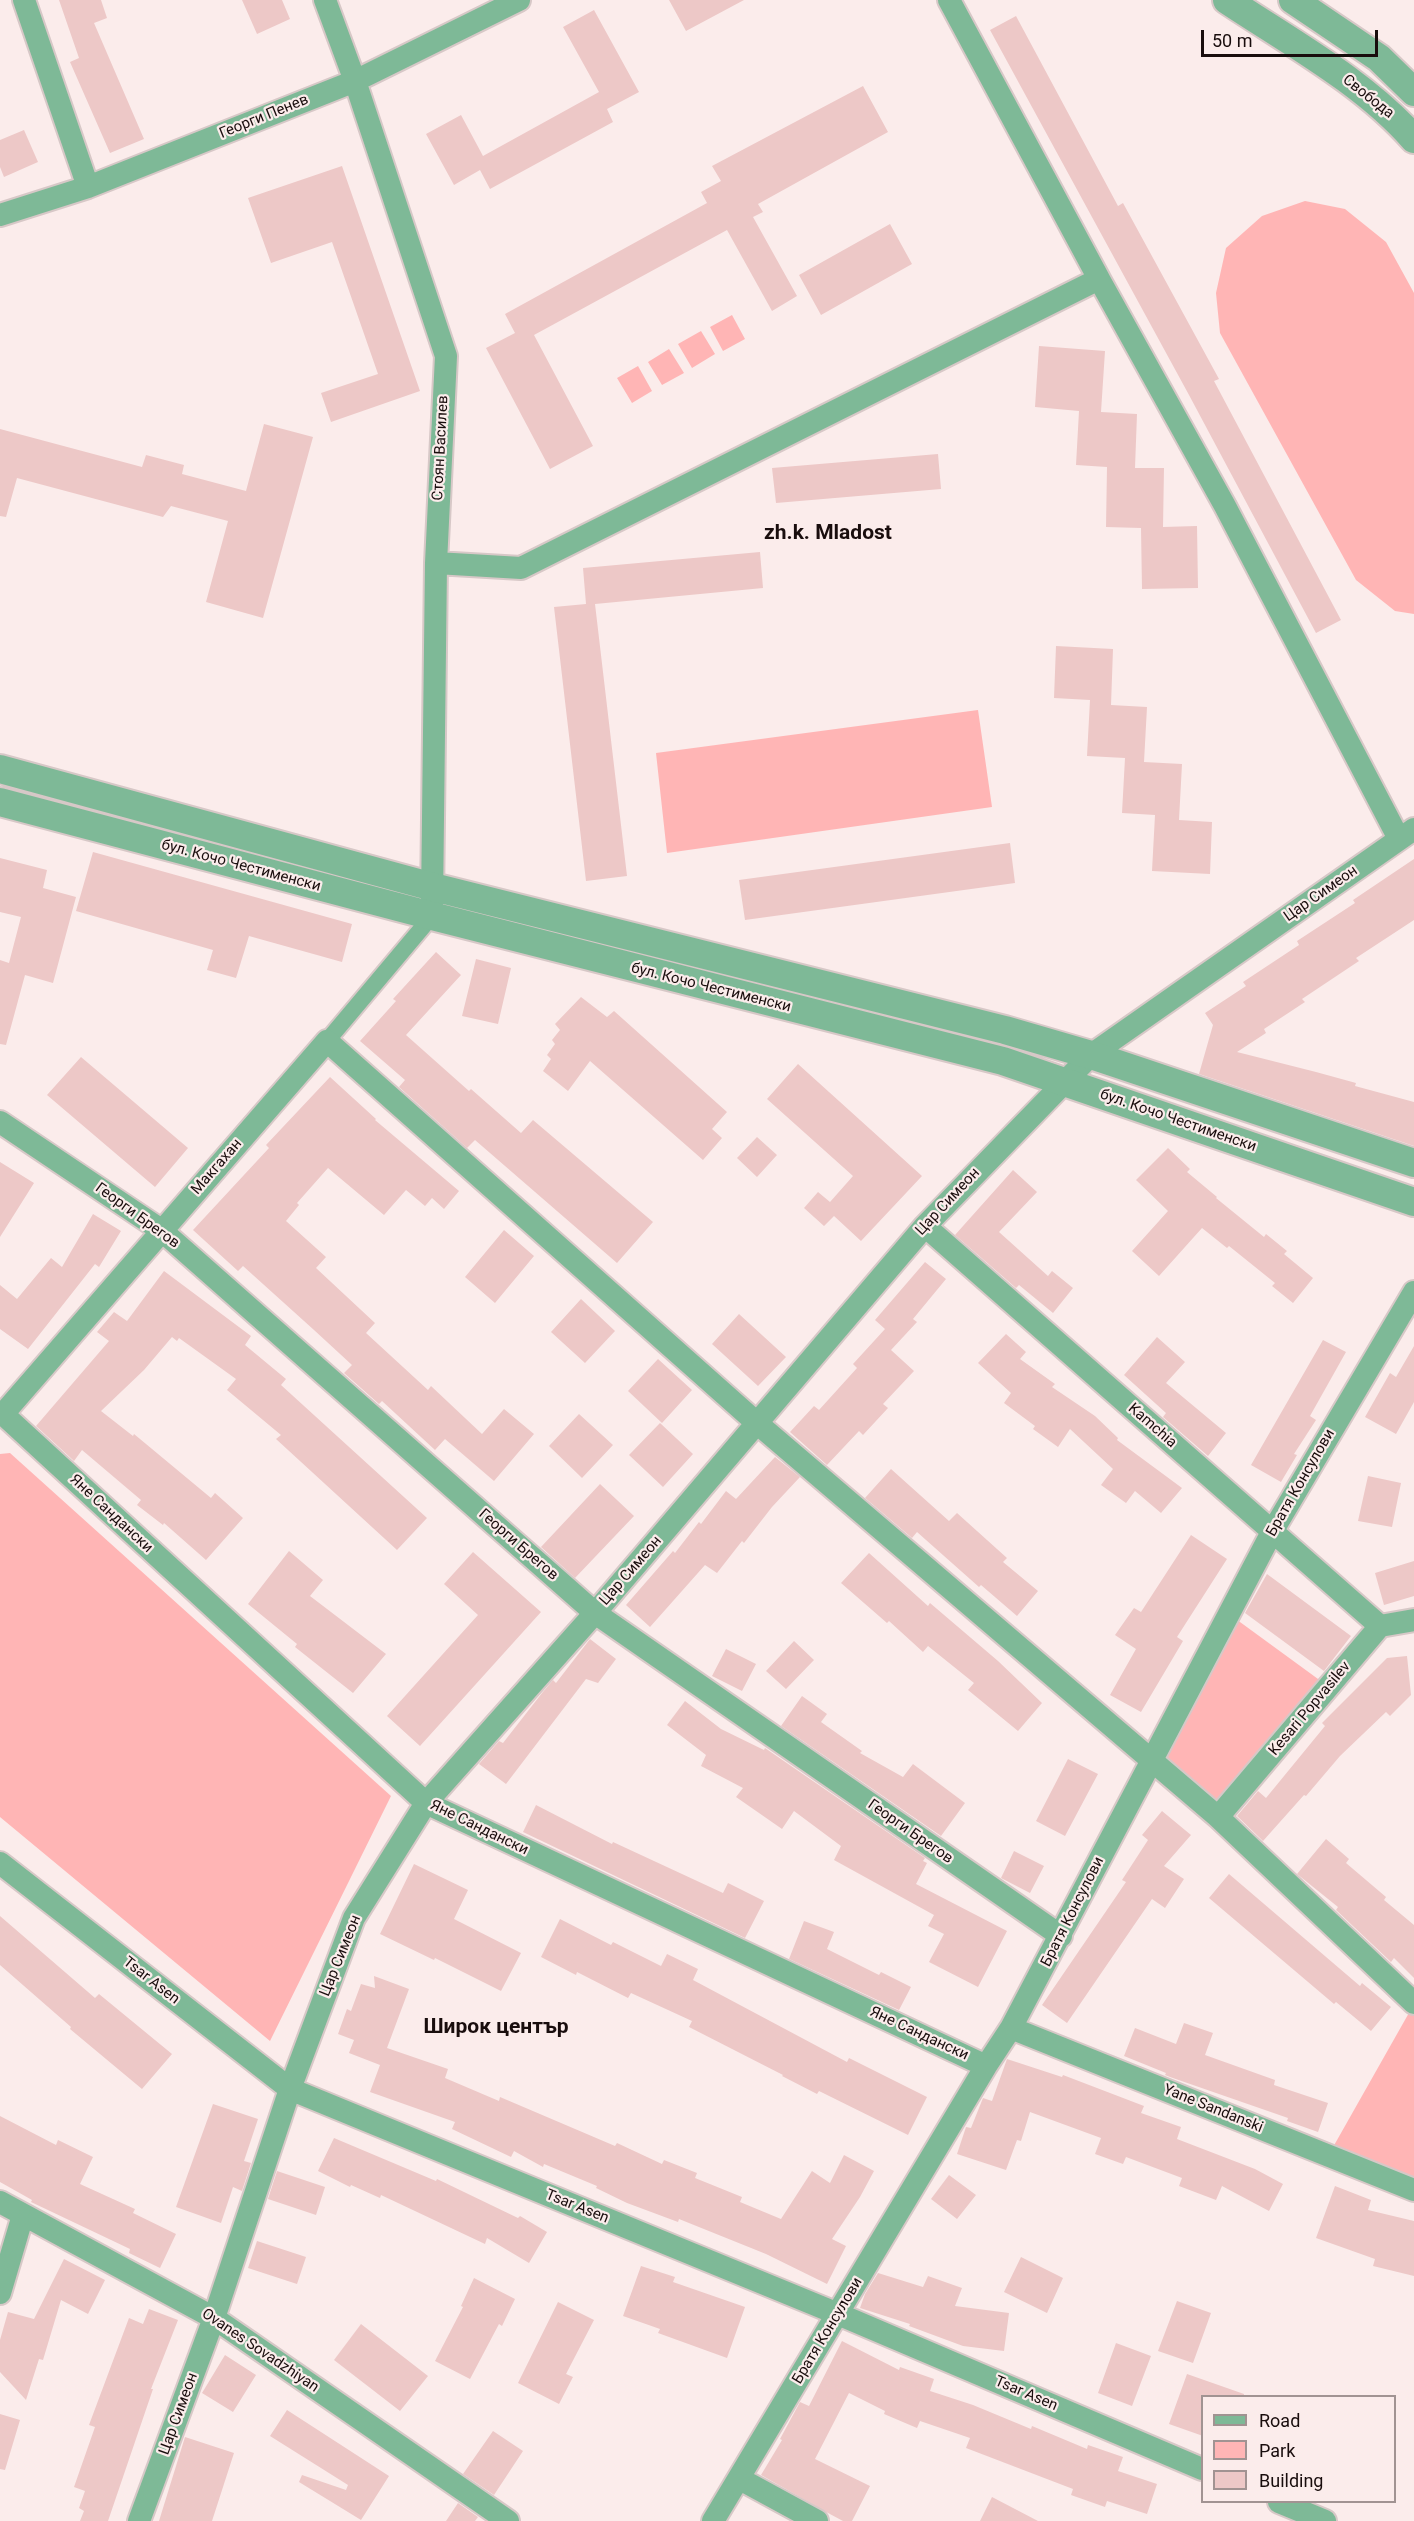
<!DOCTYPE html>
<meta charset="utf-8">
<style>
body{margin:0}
#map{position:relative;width:1414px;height:2521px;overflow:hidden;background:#fbeceb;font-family:Roboto,sans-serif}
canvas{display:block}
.legend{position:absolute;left:1201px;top:2395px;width:195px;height:108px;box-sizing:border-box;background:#fbeceb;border:2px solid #a19392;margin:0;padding:8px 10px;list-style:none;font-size:18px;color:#190d0d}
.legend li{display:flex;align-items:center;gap:12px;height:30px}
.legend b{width:30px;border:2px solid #a19392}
.scale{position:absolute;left:1201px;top:30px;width:177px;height:27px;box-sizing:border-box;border:3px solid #190d0d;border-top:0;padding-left:8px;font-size:18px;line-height:21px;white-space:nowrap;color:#190d0d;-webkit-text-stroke:4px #fbeceb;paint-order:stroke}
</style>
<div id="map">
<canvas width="1414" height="2521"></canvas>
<ul class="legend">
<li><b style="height:8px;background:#7eb997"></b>Road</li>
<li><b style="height:16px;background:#ffb5b5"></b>Park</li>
<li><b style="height:16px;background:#edc8c7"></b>Building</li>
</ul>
<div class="scale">50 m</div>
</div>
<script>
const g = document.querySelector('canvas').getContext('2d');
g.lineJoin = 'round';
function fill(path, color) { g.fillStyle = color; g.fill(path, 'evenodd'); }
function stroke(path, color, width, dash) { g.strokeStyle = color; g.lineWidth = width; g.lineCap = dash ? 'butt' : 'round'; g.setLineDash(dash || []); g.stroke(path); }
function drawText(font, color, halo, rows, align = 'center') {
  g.font = font + ' Roboto,sans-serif'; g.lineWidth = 4.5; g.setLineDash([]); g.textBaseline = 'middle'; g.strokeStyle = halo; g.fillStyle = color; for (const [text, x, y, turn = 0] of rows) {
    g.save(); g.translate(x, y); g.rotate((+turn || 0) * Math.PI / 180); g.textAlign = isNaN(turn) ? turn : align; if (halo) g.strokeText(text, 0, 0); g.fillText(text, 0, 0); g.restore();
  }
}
fill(new Path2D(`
 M 1305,201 L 1345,209 L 1386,242 L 1414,293 L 1414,614 L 1395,611 L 1356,580 L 1220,333 L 1216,293 L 1226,248 L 1262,216 Z
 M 732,315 L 745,339 L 723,351 L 710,327 Z
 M 701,331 L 715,354 L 692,368 L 678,344 Z
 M 669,349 L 684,373 L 662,385 L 648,362 Z
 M 638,366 L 652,391 L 632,403 L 617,378 Z
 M 978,710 L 992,807 L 667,853 L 656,753 Z
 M 10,1453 L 391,1796 L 270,2041 L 0,1817 L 0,1454 Z
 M 1229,1614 L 1329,1687 L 1218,1817 L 1150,1761 Z
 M 1414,2004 L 1414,2190 L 1328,2156 Z`), '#ffb5b5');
fill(new Path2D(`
 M 59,0 L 101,0 L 107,18 L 94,23 L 144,139 L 110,153 L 70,62 L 79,58 Z
 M 242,0 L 282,0 L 290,19 L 257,34 Z
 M 669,0 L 744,0 L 686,31 Z
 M 594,10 L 639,92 L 607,109 L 613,122 L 490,189 L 480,170 L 454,185 L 426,134 L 461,115 L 483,156 L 599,92 L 563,27 Z
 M 1016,16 L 1118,206 L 1123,203 L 1219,379 L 1214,381 L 1341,620 L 1316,633 L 1189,395 L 990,30 Z
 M 863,86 L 888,132 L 758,204 L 763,212 L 753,217 L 797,296 L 772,311 L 727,230 L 534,335 L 593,446 L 550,469 L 486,348 L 515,333 L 505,314 L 707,203 L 701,192 L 721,181 L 712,166 Z
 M 24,130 L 38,162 L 4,177 L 0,167 L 0,140 Z
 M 342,166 L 420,391 L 331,422 L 321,393 L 378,374 L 332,242 L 271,263 L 248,198 Z
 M 890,224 L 912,264 L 821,315 L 799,275 Z
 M 1039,346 L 1105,351 L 1101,412 L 1137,414 L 1135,468 L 1164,468 L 1163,527 L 1197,526 L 1198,588 L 1142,589 L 1141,528 L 1106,527 L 1107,467 L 1076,465 L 1079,411 L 1035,407 Z
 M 264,424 L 313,437 L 263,618 L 206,602 L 228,521 L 171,506 L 163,517 L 17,478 L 6,517 L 0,516 L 0,429 L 142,467 L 146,455 L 184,465 L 182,474 L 246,491 Z
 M 938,454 L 941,489 L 776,503 L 772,468 Z
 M 760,552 L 763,588 L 595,604 L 627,876 L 586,881 L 554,607 L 586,604 L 583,568 Z
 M 1056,646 L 1113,649 L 1111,705 L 1147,707 L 1144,762 L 1182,764 L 1179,820 L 1212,822 L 1210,874 L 1152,871 L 1155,815 L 1122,813 L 1125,758 L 1087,756 L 1090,700 L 1054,698 Z
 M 1010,843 L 1015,883 L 745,920 L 739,880 Z
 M 93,852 L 352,924 L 342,962 L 249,936 L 236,978 L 207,970 L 213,950 L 76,911 Z
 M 0,858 L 47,870 L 43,888 L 76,897 L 53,983 L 25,975 L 6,1045 L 0,1044 L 0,960 L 9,963 L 21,917 L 0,912 Z
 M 1414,859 L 1414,920 L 1356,958 L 1359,961 L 1302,999 L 1305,1002 L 1264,1029 L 1266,1033 L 1237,1052 L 1316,1072 L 1356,1083 L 1355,1086 L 1414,1102 L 1414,1146 L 1199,1074 L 1213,1025 L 1205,1013 L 1246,986 L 1243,982 L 1299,945 L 1297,941 L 1355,903 L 1353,900 Z
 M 436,952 L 461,975 L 406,1035 L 469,1091 L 471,1089 L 521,1133 L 533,1120 L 653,1222 L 617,1263 L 475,1140 L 467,1148 L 399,1087 L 405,1080 L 360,1041 L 396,1001 L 393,999 Z
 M 476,959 L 511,968 L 498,1024 L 462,1016 Z
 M 581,997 L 607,1017 L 614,1011 L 727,1112 L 712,1129 L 722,1138 L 703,1160 L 590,1061 L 568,1091 L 543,1071 L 551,1059 L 547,1055 L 555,1044 L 552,1040 L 560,1030 L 555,1024 Z
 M 81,1057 L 188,1148 L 155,1187 L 47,1095 Z
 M 798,1064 L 922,1176 L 861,1241 L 834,1216 L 824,1226 L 804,1208 L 818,1192 L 830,1202 L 853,1176 L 767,1099 Z
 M 330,1077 L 376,1119 L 375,1120 L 459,1191 L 444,1209 L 432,1198 L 425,1206 L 406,1190 L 384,1215 L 328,1168 L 297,1203 L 299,1205 L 286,1221 L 326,1257 L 316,1268 L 375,1323 L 366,1333 L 428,1390 L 431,1386 L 482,1434 L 504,1409 L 534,1434 L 494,1481 L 445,1439 L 435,1450 L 382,1401 L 379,1404 L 344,1373 L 352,1365 L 314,1330 L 243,1266 L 238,1271 L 193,1230 L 269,1148 L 266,1145 Z
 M 757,1137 L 777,1155 L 757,1177 L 737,1158 Z
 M 1168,1148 L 1190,1169 L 1187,1172 L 1217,1197 L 1216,1198 L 1264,1237 L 1266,1234 L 1287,1251 L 1284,1254 L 1313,1278 L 1293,1303 L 1272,1286 L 1275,1283 L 1229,1246 L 1227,1248 L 1202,1228 L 1159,1276 L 1132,1251 L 1168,1211 L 1136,1180 Z
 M 0,1162 L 34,1183 L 0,1237 Z
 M 1013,1170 L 1037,1192 L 999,1232 L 1048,1276 L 1052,1271 L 1073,1288 L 1053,1313 L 1019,1285 L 1016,1288 L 955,1235 Z
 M 93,1214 L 121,1231 L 99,1267 L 95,1264 L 28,1349 L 0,1329 L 0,1285 L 17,1299 L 51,1258 L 62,1267 Z
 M 504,1230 L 534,1256 L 495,1303 L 465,1277 Z
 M 925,1262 L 946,1279 L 913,1319 L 917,1322 L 891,1350 L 914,1371 L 883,1404 L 888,1408 L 863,1435 L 859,1431 L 827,1465 L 790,1432 L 814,1406 L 819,1410 L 857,1368 L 853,1364 L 885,1329 L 875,1320 Z
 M 164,1271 L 251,1336 L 245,1345 L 286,1379 L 281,1385 L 427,1518 L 397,1550 L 276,1439 L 281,1435 L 227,1390 L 236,1379 L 179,1338 L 177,1341 L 172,1337 L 144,1370 L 101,1411 L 133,1436 L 134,1434 L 211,1498 L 215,1493 L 243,1518 L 206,1560 L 164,1523 L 163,1525 L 137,1505 L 141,1500 L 82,1450 L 74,1461 L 36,1426 L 109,1341 L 97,1332 L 114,1312 L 127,1321 Z
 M 581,1299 L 615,1331 L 585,1363 L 551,1332 Z
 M 739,1314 L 786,1357 L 758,1386 L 712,1344 Z
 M 1006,1334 L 1026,1352 L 1020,1359 L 1055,1384 L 1052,1387 L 1095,1416 L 1118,1438 L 1117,1440 L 1182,1488 L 1161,1513 L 1135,1491 L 1126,1503 L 1101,1485 L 1113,1469 L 1070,1429 L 1058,1447 L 1033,1429 L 1035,1426 L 1004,1403 L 1011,1393 L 978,1363 Z
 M 1157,1337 L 1185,1362 L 1166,1383 L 1226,1433 L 1208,1456 L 1163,1417 L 1166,1413 L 1124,1375 Z
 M 1323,1340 L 1346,1352 L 1310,1416 L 1316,1420 L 1294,1454 L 1297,1455 L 1281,1482 L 1251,1465 Z
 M 1414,1346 L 1414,1402 L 1396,1434 L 1365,1417 L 1390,1373 L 1396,1377 Z
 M 658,1359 L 692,1390 L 662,1423 L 628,1391 Z
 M 579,1414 L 613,1445 L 582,1478 L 549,1446 Z
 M 660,1423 L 693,1454 L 663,1487 L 629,1455 Z
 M 775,1457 L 800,1477 L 772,1507 L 744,1543 L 742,1541 L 717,1573 L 705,1565 L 650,1627 L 626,1605 L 673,1551 L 675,1553 L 699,1522 L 701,1524 L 726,1491 L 736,1499 Z
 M 891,1469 L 949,1521 L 957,1513 L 1007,1558 L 1003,1562 L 1038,1591 L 1017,1616 L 981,1585 L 979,1587 L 917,1532 L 912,1538 L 865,1498 Z
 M 1368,1476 L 1401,1483 L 1392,1527 L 1358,1521 Z
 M 600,1484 L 634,1516 L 575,1578 L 541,1547 Z
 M 1191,1535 L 1227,1559 L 1177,1637 L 1183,1641 L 1141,1712 L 1110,1695 L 1136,1649 L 1115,1635 L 1134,1608 L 1141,1612 Z
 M 289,1551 L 323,1580 L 310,1596 L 386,1654 L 353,1693 L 295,1647 L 297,1644 L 248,1604 Z
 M 473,1552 L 541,1612 L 420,1746 L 387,1716 L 478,1615 L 444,1584 Z
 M 869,1553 L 928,1606 L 930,1603 L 998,1661 L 1042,1703 L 1018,1731 L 968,1690 L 974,1683 L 928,1646 L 923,1652 L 889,1621 L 887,1623 L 841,1583 Z
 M 1414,1561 L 1414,1596 L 1384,1605 L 1375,1573 Z
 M 1267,1574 L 1351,1636 L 1324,1671 L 1245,1613 Z
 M 590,1639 L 616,1659 L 598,1683 L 586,1679 L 506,1784 L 479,1764 L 499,1741 L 503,1743 L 542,1693 L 553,1680 L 556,1683 Z
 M 794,1641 L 814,1660 L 786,1689 L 766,1671 Z
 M 726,1649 L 756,1664 L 742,1691 L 712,1676 Z
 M 1407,1656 L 1411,1695 L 1390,1716 L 1386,1712 L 1340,1756 L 1306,1796 L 1304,1795 L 1263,1841 L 1237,1816 L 1258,1791 L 1266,1798 L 1325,1726 L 1322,1723 L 1387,1658 Z
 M 802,1696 L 827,1714 L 821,1722 L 862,1751 L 860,1753 L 903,1777 L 913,1764 L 965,1803 L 941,1836 L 781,1726 Z
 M 685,1701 L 721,1729 L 764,1750 L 765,1748 L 925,1858 L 923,1861 L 927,1863 L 916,1884 L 1007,1931 L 978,1987 L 929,1962 L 944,1934 L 928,1926 L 934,1915 L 834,1860 L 841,1846 L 794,1811 L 782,1829 L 736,1797 L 743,1788 L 701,1766 L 706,1755 L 667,1725 Z
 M 1068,1759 L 1098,1774 L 1065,1836 L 1036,1821 Z
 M 536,1805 L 612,1844 L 613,1842 L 723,1893 L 728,1883 L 764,1901 L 745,1938 L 523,1832 Z
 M 1162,1811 L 1191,1835 L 1164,1866 L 1184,1879 L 1165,1908 L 1152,1899 L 1067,2023 L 1042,2005 L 1126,1882 L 1122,1880 L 1148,1840 L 1142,1835 Z
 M 1326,1839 L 1349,1859 L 1346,1863 L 1386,1897 L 1384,1900 L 1414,1925 L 1414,1978 L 1394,1958 L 1391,1962 L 1336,1910 L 1338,1907 L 1297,1874 Z
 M 1014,1851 L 1044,1866 L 1030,1893 L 1001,1878 Z
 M 414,1864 L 468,1890 L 454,1919 L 521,1953 L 501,1991 L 435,1958 L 434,1960 L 380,1934 Z
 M 1229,1874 L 1360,1986 L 1362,1983 L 1391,2007 L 1371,2031 L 1336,2002 L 1334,2004 L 1209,1898 Z
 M 0,1916 L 95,1998 L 99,1994 L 172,2054 L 142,2089 L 70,2029 L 71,2027 L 0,1965 Z
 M 560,1919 L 611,1945 L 613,1942 L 661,1966 L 667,1954 L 698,1969 L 693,1980 L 847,2062 L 849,2058 L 927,2097 L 908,2135 L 819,2091 L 817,2094 L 782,2076 L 783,2075 L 689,2027 L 692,2021 L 631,1993 L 628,1998 L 577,1972 L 576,1975 L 541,1957 Z
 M 804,1921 L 834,1932 L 827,1949 L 879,1975 L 881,1972 L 911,1987 L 899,2010 L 789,1959 Z
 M 374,1976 L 409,1989 L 387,2048 L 448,2069 L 445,2078 L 499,2101 L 500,2097 L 615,2146 L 617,2143 L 662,2164 L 664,2160 L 697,2173 L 695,2178 L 742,2197 L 740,2202 L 781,2219 L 812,2171 L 830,2183 L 844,2155 L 874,2171 L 860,2197 L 832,2239 L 846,2246 L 827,2284 L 766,2254 L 679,2219 L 678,2222 L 627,2203 L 596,2188 L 597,2186 L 544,2164 L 543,2167 L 514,2151 L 511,2157 L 452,2129 L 455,2122 L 370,2092 L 380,2065 L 349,2053 L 354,2040 L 338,2034 L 347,2009 L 351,2011 L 361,1984 L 375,1988 Z
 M 1184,2023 L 1213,2033 L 1205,2055 L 1275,2080 L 1274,2085 L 1328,2103 L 1318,2132 L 1287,2121 L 1288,2118 L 1170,2077 L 1165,2075 L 1166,2073 L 1124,2056 L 1135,2028 L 1176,2044 Z
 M 1007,2059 L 1062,2077 L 1063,2075 L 1144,2106 L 1141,2113 L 1181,2127 L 1177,2139 L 1255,2169 L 1283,2184 L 1269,2211 L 1222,2186 L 1216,2200 L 1179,2186 L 1182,2178 L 1126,2157 L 1123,2164 L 1095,2154 L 1101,2138 L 1030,2112 L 1021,2141 L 1017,2140 L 1006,2170 L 957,2154 L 966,2127 L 971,2128 L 983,2098 L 992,2101 Z
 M 213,2104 L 258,2119 L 244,2161 L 251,2163 L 242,2191 L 233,2187 L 221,2223 L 176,2207 Z
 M 0,2116 L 56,2145 L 58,2140 L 93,2157 L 80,2184 L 135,2209 L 133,2213 L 176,2234 L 160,2268 L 129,2253 L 130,2249 L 31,2202 L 32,2200 L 0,2182 Z
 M 334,2138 L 436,2181 L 437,2179 L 518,2218 L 520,2216 L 547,2232 L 529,2263 L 487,2238 L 485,2244 L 381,2195 L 380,2198 L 351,2185 L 350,2187 L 318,2171 Z
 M 277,2171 L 325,2187 L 316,2215 L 268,2199 Z
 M 949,2175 L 976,2195 L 957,2219 L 931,2199 Z
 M 1335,2186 L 1371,2200 L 1368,2210 L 1414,2221 L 1414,2276 L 1373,2266 L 1375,2259 L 1316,2238 Z
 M 257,2241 L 306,2257 L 297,2284 L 248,2268 Z
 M 1021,2257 L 1063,2278 L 1047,2313 L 1004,2292 Z
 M 64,2259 L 105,2280 L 88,2314 L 61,2300 L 43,2360 L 39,2359 L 26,2400 L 0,2372 L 0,2340 L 8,2312 L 34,2319 Z
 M 641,2266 L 675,2277 L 673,2282 L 745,2307 L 727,2358 L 658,2333 L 660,2329 L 623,2316 Z
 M 878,2273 L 923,2287 L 928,2276 L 962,2288 L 955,2306 L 1009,2313 L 1004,2351 L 963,2346 L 909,2326 L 910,2324 L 860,2308 L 865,2294 Z
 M 474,2278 L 515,2299 L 502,2326 L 499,2324 L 470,2379 L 435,2361 L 463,2307 L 461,2306 Z
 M 1177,2301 L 1211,2313 L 1193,2363 L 1158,2351 Z
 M 558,2302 L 594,2320 L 566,2374 L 573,2377 L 559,2404 L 518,2383 Z
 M 149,2309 L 178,2320 L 151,2389 L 153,2389 L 108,2521 L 80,2521 L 84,2511 L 79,2508 L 85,2491 L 74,2487 L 95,2427 L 89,2425 L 129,2318 L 143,2324 Z
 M 361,2324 L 428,2376 L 400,2411 L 334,2360 Z
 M 842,2341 L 899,2370 L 900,2367 L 934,2379 L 930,2391 L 973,2405 L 1031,2429 L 1032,2426 L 1087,2449 L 1088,2445 L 1123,2457 L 1118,2471 L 1157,2484 L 1147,2514 L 1107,2501 L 1105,2507 L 1071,2495 L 1073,2489 L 966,2448 L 970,2438 L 920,2421 L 917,2428 L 884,2414 L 885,2411 L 849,2393 L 815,2459 L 870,2486 L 852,2521 L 843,2521 L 828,2513 L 761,2475 L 782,2440 L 780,2439 L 800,2402 L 809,2406 Z
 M 1116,2343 L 1151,2356 L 1132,2406 L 1098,2393 Z
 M 225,2355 L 256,2375 L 233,2412 L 202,2393 Z
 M 1187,2374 L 1244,2394 L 1244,2397 L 1203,2397 L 1203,2436 L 1169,2424 Z
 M 287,2410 L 389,2476 L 361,2520 L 299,2482 L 302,2475 L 346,2490 L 348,2485 L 270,2436 Z
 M 0,2414 L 20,2420 L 5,2470 L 0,2469 Z
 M 493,2431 L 523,2451 L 494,2495 L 463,2474 Z
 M 185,2437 L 234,2453 L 212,2521 L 159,2521 Z
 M 992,2497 L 1038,2521 L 980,2521 Z
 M 458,2503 L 478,2517 L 475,2521 L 446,2521 Z`), '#edc8c7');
const pedestrian = new Path2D(`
 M 327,1041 L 432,916`);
const minor = new Path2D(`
 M 24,0 L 88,187
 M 325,0 L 355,81 L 446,356 L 436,563 L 432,903
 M 949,0 L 1099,279
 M 0,215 L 88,187 L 355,81 L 519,0
 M 436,563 L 521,568 L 1099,279 L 1225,506 L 1399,839
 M 0,1122 L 161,1230 L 595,1613 L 1061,1936
 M 925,1226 L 1380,1626
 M 0,1414 L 3,1414 L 327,1041 L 758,1424 L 1218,1817 L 1414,2003
 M 3,1414 L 426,1803 L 986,2066
 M 1218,1817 L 1380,1626 L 1414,1620
 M 0,1863 L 290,2089 L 838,2314 L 1202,2469
 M 1011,2028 L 1414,2190
 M 0,2202 L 214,2318 L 508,2521
 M 0,2293 L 23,2215
 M 740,2479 L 817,2521
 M 1279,2502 L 1325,2521
 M 139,2521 L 214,2318 L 290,2089 L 354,1918 L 426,1803 L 595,1613 L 925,1226 L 1091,1055 L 1414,829
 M 713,2521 L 986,2066 L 1011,2028 L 1272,1532 L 1414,1292`);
const tertiary = new Path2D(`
 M 1227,0 C 1290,42 1364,82 1414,139
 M 1293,0 L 1379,58 L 1414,92
 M 0,769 L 433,887 L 1005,1030 L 1091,1055 L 1414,1163
 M 0,802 L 432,916 L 1003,1061 L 1414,1202`);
stroke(pedestrian, '#d7c8c7', 20);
stroke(minor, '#d7c8c7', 26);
stroke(tertiary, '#d7c8c7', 32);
stroke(pedestrian, '#7eb997', 16);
stroke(minor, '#7eb997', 22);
stroke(tertiary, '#7eb997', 28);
drawText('15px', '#190d0d', '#fbeceb', [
 ["Свобода",1368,97,38],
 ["Георги Пенев",264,117,-22],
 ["Стоян Василев",441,448,-87],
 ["бул. Кочо Честименски",241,866,15],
 ["Цар Симеон",1321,894,-35],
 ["бул. Кочо Честименски",711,988,14],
 ["бул. Кочо Честименски",1178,1121,19],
 ["Макгахан",217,1167,-49],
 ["Цар Симеон",948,1202,-47],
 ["Георги Брегов",137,1216,36],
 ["Kamchia",1152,1426,41],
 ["Братя Консулови",1301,1483,-60],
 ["Яне Сандански",111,1514,43],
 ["Георги Брегов",518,1545,41],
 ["Цар Симеон",631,1571,-49],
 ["Kesari Popvasilev",1310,1709,-50],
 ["Яне Сандански",479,1828,26],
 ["Георги Брегов",910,1832,35],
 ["Братя Консулови",1073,1912,-63],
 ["Цар Симеон",341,1956,-68],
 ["Tsar Asen",151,1981,38],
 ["Яне Сандански",919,2034,25],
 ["Yane Sandanski",1213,2109,22],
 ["Tsar Asen",577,2207,22],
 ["Братя Консулови",828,2331,-59],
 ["Ovanes Sovadzhiyan",260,2351,34],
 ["Tsar Asen",1026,2394,23],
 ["Цар Симеон",179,2414,-70]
]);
drawText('bold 21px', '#190d0d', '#fbeceb', [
 ["zh.k. Mladost",828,534],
 ["Широк център",496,2028]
]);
</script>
